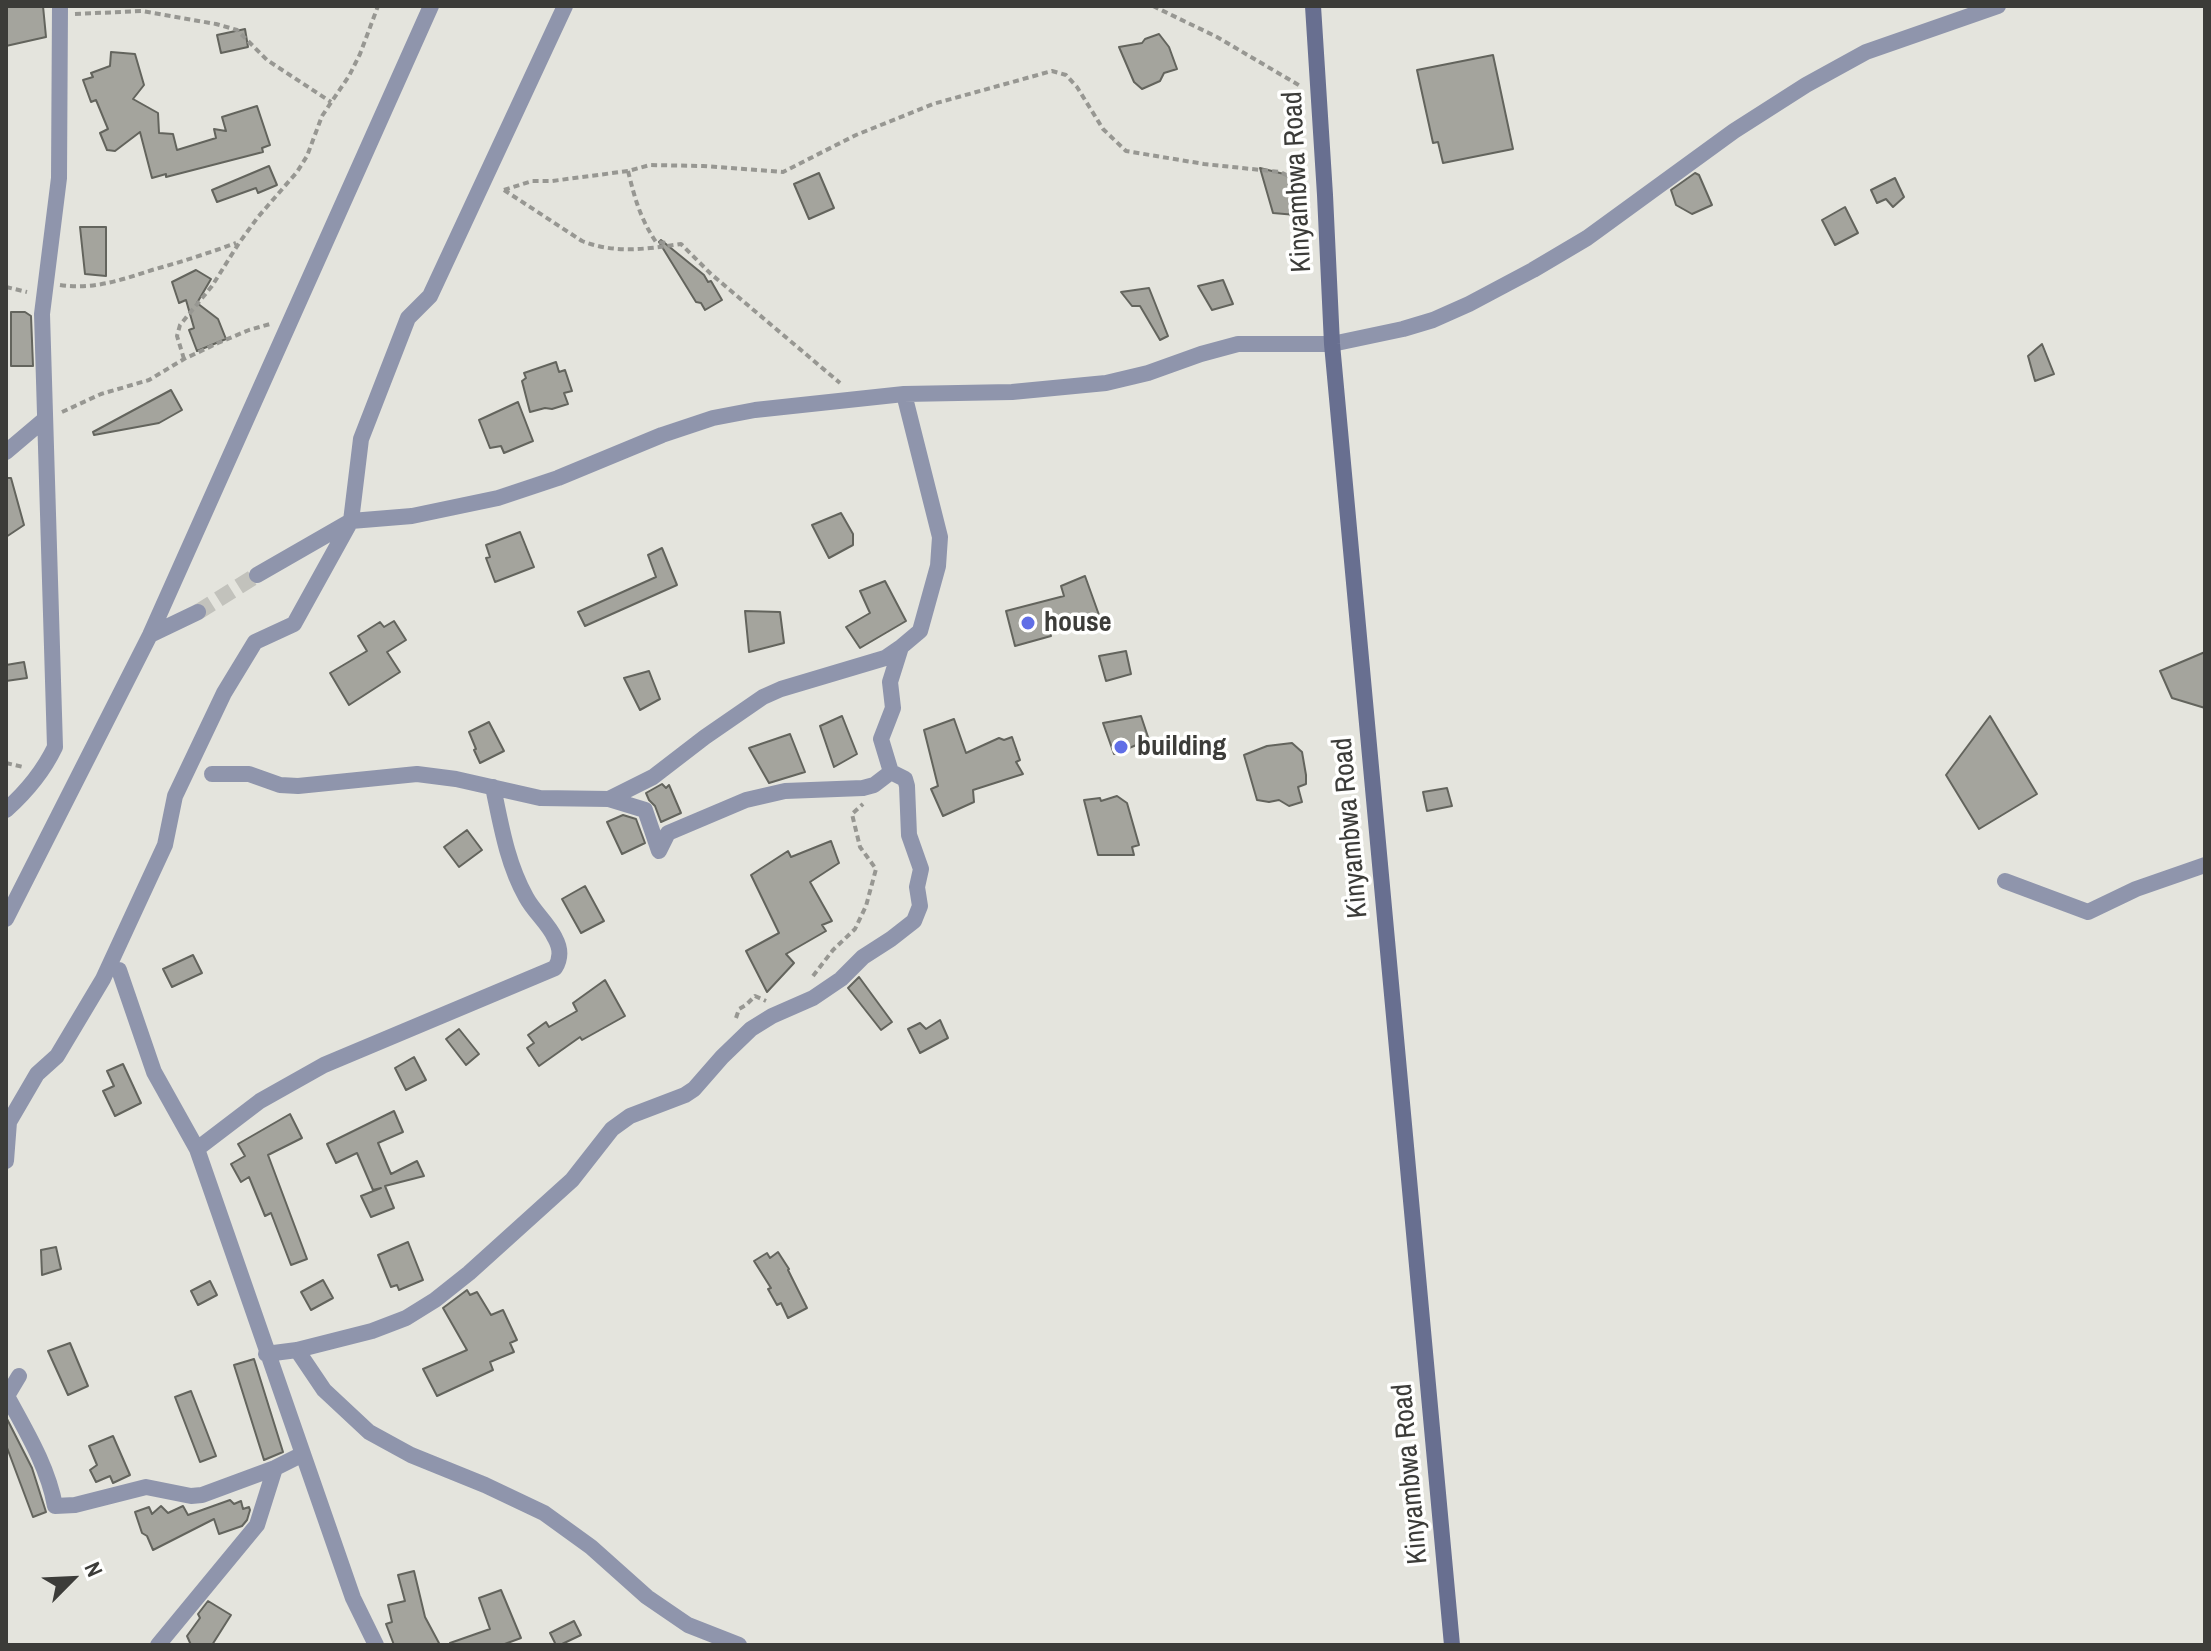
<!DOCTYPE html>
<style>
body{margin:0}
#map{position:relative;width:2211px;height:1651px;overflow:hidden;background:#e4e4dd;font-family:"Archivo Narrow",sans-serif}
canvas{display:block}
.frame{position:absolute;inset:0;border:8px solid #3c3c39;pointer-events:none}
.north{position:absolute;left:32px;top:1539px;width:80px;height:80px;-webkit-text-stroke:6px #fffffe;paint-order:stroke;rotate:66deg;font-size:22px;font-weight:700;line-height:32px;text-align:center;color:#3c3c39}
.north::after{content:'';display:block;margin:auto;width:28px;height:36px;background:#3c3c39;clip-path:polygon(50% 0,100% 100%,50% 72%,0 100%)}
</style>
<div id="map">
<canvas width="2211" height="1651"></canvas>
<div class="frame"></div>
<div class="north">N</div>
</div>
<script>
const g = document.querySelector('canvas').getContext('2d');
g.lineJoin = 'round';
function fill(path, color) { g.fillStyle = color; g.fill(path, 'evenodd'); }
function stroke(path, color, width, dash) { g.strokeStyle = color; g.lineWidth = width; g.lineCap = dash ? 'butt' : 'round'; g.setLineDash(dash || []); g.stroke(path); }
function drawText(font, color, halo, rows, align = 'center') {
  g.font = font + ' "Archivo Narrow",sans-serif'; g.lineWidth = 7; g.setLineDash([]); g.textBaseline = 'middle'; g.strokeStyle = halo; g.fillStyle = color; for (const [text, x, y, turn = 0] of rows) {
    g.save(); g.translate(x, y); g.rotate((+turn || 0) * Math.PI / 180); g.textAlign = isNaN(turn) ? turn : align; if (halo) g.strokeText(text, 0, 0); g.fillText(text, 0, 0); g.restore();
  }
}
const building = new Path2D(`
 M 6,6 L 43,6 L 46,37 L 6,46 Z
 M 245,29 L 248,47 L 221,53 L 217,35 Z
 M 1159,34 L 1169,47 L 1177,69 L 1164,73 L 1160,81 L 1142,89 L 1134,82 L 1119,47 L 1142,43 L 1145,39 Z
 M 111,52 L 135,54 L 144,85 L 133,99 L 158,113 L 159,133 L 173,134 L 177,150 L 216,138 L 214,129 L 226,131 L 222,117 L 257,106 L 270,145 L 262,148 L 263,152 L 166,177 L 166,174 L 152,178 L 140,132 L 115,151 L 107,150 L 100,133 L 108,129 L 96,100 L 91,102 L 83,80 L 93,77 L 91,73 L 110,66 Z
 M 1493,55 L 1513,149 L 1443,163 L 1438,142 L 1433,143 L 1417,70 Z
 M 269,166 L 277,185 L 258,193 L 256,188 L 217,202 L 212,190 Z
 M 1260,168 L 1292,176 L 1296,215 L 1273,213 Z
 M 819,173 L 834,208 L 809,219 L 794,184 Z
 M 1695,173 L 1699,175 L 1712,205 L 1692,214 L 1676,205 L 1671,190 Z
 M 1895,178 L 1904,197 L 1893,207 L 1886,199 L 1877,203 L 1871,190 Z
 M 1845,207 L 1858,233 L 1835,245 L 1822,220 Z
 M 80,227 L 106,227 L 106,276 L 85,274 Z
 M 661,240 L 704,275 L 708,282 L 711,281 L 722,300 L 705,310 L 701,303 L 696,302 L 659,242 Z
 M 196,270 L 211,279 L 197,303 L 218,319 L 226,339 L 197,351 L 189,330 L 194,328 L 186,300 L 179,303 L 172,282 Z
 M 1223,280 L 1233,304 L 1212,310 L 1198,286 Z
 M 1149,288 L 1168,336 L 1160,340 L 1140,306 L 1132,306 L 1121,292 Z
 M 11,312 L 25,312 L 31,316 L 33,366 L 11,366 Z
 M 2042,344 L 2054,374 L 2035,381 L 2028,356 Z
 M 556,362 L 559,372 L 565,370 L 572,391 L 564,393 L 568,404 L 552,409 L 545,408 L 530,412 L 522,381 L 526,378 L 524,373 Z
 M 171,390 L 182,410 L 159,423 L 94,435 L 93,432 Z
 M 518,402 L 533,441 L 504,453 L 501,446 L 490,448 L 479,420 Z
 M 6,478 L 11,478 L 24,525 L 6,537 Z
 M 841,513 L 853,534 L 853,545 L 829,558 L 812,525 Z
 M 520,532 L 534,567 L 495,582 L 486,558 L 490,557 L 486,545 Z
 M 662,548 L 677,585 L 585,626 L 578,612 L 656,577 L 648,555 Z
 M 1085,576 L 1099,615 L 1050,633 L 1051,636 L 1015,646 L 1006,611 L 1064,596 L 1061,586 Z
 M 885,581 L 906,621 L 860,648 L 846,627 L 870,613 L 860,591 Z
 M 745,611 L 780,612 L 784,643 L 749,652 Z
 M 394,621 L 406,640 L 387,652 L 400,672 L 349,705 L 330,673 L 367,651 L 358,636 L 380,622 L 384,627 Z
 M 1126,651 L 1131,674 L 1106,681 L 1099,656 Z
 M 2205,652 L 2205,708 L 2172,698 L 2160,671 Z
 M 24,662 L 27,678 L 6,681 L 6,665 Z
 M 649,671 L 660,699 L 640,710 L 624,678 Z
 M 842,716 L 857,754 L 834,767 L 820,726 Z
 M 1141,716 L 1149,740 L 1114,754 L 1103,723 Z
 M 1990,716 L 2037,794 L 1979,829 L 1946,775 Z
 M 954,719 L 966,753 L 999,738 L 1004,740 L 1012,737 L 1020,760 L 1016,762 L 1023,774 L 973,790 L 974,802 L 943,816 L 931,789 L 938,786 L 924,730 Z
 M 489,722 L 504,751 L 480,763 L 474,750 L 476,749 L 469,732 Z
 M 790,734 L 805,772 L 769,783 L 749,748 Z
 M 1292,743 L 1302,752 L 1306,775 L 1306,784 L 1298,787 L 1302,802 L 1289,806 L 1279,800 L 1269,802 L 1257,800 L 1244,755 L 1267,746 Z
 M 662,784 L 666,788 L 669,785 L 681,813 L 661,822 L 655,806 L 649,800 L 646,793 Z
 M 1447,788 L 1452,806 L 1427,811 L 1423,792 Z
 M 1117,796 L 1127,803 L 1139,845 L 1132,847 L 1134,855 L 1098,855 L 1084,800 L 1100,798 L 1101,801 Z
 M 623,815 L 636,819 L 645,843 L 622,854 L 607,822 Z
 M 467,830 L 482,850 L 459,867 L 444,847 Z
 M 831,841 L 839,863 L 810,882 L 832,921 L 822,925 L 826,931 L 786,954 L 794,963 L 767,992 L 746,951 L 779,933 L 751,875 L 788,851 L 791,857 Z
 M 585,886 L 604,921 L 581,933 L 562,899 Z
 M 193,955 L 202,973 L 172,987 L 163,969 Z
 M 859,977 L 892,1022 L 881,1030 L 848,988 Z
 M 605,980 L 625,1016 L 582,1040 L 580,1037 L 539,1066 L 527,1048 L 534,1043 L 528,1035 L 546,1022 L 549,1027 L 577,1011 L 573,1003 Z
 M 940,1020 L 948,1038 L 920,1053 L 908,1029 L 920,1023 L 926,1029 Z
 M 459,1029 L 479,1054 L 466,1065 L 446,1039 Z
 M 414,1057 L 426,1080 L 406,1090 L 395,1068 Z
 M 123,1064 L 141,1103 L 115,1116 L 103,1091 L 114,1086 L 107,1071 Z
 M 394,1111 L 403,1132 L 378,1143 L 391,1174 L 417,1161 L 424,1176 L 385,1186 L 394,1208 L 371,1217 L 361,1196 L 381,1188 L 373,1190 L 357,1153 L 336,1163 L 327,1144 Z
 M 290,1114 L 302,1138 L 268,1155 L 307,1259 L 291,1265 L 271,1213 L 265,1216 L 249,1177 L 241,1182 L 231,1164 L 245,1156 L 238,1144 Z
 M 408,1242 L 423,1280 L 399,1290 L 397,1285 L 391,1287 L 378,1255 Z
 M 56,1247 L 61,1269 L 42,1275 L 41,1250 Z
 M 778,1252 L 789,1269 L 788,1270 L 807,1308 L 788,1318 L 781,1303 L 777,1305 L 768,1289 L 771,1288 L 754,1261 L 767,1253 L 770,1258 Z
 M 323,1280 L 333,1298 L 311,1310 L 301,1292 Z
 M 210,1281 L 217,1295 L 198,1305 L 191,1291 Z
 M 467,1290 L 470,1295 L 477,1292 L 491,1315 L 503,1310 L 517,1340 L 510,1343 L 514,1352 L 490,1362 L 493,1370 L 437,1396 L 423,1369 L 467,1350 L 443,1308 Z
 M 70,1343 L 88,1386 L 68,1395 L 48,1351 Z
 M 254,1359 L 283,1452 L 264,1460 L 234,1365 Z
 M 191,1391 L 216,1456 L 200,1462 L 175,1397 Z
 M 6,1417 L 32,1468 L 46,1512 L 33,1517 L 6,1445 Z
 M 113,1436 L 130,1475 L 113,1483 L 110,1476 L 96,1482 L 90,1470 L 97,1465 L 89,1446 Z
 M 230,1500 L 234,1504 L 241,1501 L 243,1509 L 249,1507 L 250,1510 L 247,1520 L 242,1526 L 219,1534 L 214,1519 L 153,1550 L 147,1536 L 142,1533 L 135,1512 L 149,1507 L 152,1514 L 161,1506 L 168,1513 L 183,1506 L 188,1515 Z
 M 414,1571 L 425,1617 L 440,1645 L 394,1645 L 386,1624 L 392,1622 L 388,1605 L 405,1601 L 398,1575 Z
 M 501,1590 L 521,1638 L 502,1645 L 450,1645 L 450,1643 L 490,1629 L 479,1598 Z
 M 208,1601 L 231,1615 L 212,1645 L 191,1645 L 187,1636 L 200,1618 L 198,1614 Z
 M 574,1621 L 581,1635 L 560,1645 L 556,1645 L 550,1633 Z`);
fill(building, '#a4a49d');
stroke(building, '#63645d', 2);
stroke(new Path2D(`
 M 198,612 L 257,575`), '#c2c2bc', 16, [16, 8]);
stroke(new Path2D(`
 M 1153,6 L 1217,37 L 1302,87
 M 75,14 L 142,11 L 216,24 L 237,30 L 267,60 L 331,102
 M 628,171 C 635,199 640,218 656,242 L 669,243
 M 504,190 L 532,181 L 552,181 L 628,171 L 650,165 L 703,166 L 783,172 L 856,135 L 933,104 L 1052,71 L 1066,75 L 1077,87 L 1103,129 L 1126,151 L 1204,164 L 1280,172 L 1306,184
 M 504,190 L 582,241 C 615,254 646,249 681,244 L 711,274 L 840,383
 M 60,285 C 93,290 121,280 152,270 C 181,262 209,253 236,243
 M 6,287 L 27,292
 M 184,359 L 177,336 L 180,325 L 212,286 L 239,243 L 258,217 L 297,172 L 307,156 L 322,116 L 349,76 L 360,54 L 378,6
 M 62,412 L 101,394 L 149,380 L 184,359 L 218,343 L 249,330 L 270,324
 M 6,763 L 23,767
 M 813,976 L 833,950 L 855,929 L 866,906 L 876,869 L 860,847 L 852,814 L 863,804
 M 736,1018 L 739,1009 L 746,1005 L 755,996 L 766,1001`), '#979792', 4, [6, 4]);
stroke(new Path2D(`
 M 6,452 L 45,419
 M 257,575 L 351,521 L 412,516 L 498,498 L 558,478 L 662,435 L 713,418 L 755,410 L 904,394 L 1012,392 L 1106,383 L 1148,373 L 1201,354 L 1238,344 L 1332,344 L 1403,329 L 1433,320 L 1469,304 L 1533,270 L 1587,238 L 1734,131 L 1806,85 L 1866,52 L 1998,6
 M 150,635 L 198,612
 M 212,774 L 249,774 L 280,785 L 298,786 L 417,774 L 456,779 L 540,798 L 609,799 L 653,777 L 705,737 L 763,697 L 781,689 L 885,658 L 901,647 L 920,631 L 938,566 L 940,537 L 904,394
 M 609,799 L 645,810 L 659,851 L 668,833 L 746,800 L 785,791 L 863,788 L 874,785 L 891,772 L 881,739 L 893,708 L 890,682 L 901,647
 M 6,810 C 25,793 44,770 55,747 L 42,314 L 59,178 L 60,6
 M 2005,881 L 2088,912 L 2136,889 L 2205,865
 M 6,919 L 150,635 L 431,6
 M 119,970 L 154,1072 L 197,1149 L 353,1598 L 376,1645
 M 197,1149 L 260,1101 L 324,1065 L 555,968 C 561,958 561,949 555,938 C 548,923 534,912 526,897 C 507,863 501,825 493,787
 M 6,1161 L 9,1122 L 37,1074 L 57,1056 L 103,979 L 165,845 L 175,796 L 224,693 L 255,642 L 294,624 L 351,521 L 361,439 L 408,318 L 430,296 L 565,6
 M 297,1350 L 324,1390 L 369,1432 L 411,1455 L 485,1485 L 544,1513 L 591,1547 L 647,1597 L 688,1625 L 739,1645
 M 266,1354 L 297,1350 L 372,1331 L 406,1318 L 435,1300 L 469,1273 L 572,1180 L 612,1129 L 630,1116 L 685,1095 L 694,1089 L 722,1057 L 751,1029 L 772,1016 L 813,998 L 841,979 L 863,957 L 891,939 L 914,921 L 920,906 L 917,887 L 921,869 L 909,835 L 907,786 L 905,779 L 891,772
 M 19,1376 L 7,1396 C 26,1431 48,1467 55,1506 L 75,1505 L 146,1487 L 191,1496 L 202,1495 L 275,1468 L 303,1454
 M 158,1645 L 257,1525 L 275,1468`), '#8f95ac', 16);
stroke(new Path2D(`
 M 1313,6 L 1325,195 L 1332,344 L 1452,1645`), '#686f90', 16);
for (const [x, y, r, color] of [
 [1028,623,8,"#606ee6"],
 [1121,747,8,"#606ee6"]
]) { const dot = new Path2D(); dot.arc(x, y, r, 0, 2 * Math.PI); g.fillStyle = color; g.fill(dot); stroke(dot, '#fffffe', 3); }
drawText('28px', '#3c3c39', '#fffffe', [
 ["Kinyambwa Road",1298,182,-93],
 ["Kinyambwa Road",1351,828,-95],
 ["Kinyambwa Road",1411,1474,-95]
]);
drawText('bold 28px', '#3c3c39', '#fffffe', [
 ["house",1044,623],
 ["building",1137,747]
], 'left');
</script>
